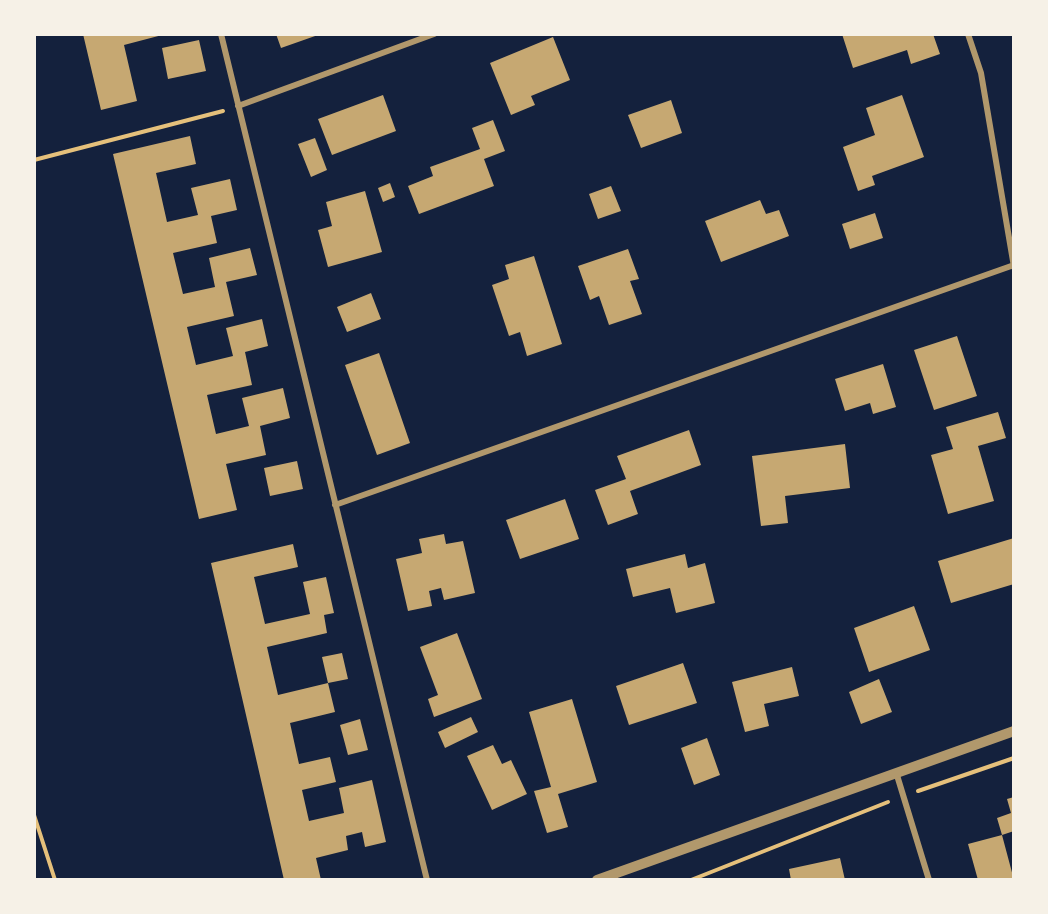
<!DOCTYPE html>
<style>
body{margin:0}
#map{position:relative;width:1048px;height:914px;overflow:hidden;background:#14213d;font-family:Commissioner,sans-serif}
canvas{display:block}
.frame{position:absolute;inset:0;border:36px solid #f6f1e7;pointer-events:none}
</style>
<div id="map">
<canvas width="1048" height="914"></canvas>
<div class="frame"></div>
</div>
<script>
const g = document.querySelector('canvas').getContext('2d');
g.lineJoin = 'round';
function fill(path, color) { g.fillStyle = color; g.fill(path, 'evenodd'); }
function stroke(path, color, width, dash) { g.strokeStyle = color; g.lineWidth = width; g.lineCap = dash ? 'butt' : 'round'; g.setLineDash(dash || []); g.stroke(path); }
fill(new Path2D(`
 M 83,34 L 166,34 L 124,45 L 137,101 L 101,110 Z
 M 276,34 L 318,34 L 318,35 L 281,48 Z
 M 842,34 L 933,34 L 940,54 L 911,64 L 907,50 L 853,68 Z
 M 553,37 L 570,80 L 531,96 L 535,105 L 511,115 L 490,63 Z
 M 199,40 L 206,71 L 168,79 L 162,48 Z
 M 383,95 L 396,131 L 332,155 L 318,119 Z
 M 902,95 L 924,157 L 872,176 L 875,185 L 858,191 L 843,147 L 875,135 L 866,108 Z
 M 671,100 L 682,133 L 641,148 L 628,115 Z
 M 493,120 L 505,151 L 484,159 L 494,186 L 419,214 L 408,186 L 433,176 L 430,167 L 480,149 L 472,128 Z
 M 190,136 L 196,164 L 156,173 L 167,222 L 198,215 L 191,188 L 230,179 L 237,210 L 211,216 L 217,243 L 173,253 L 183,294 L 215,287 L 209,258 L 250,248 L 257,275 L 226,282 L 234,316 L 187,327 L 196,365 L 233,356 L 226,328 L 262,319 L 268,346 L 245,352 L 252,385 L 207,395 L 216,434 L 249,426 L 242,398 L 283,388 L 290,418 L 260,426 L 266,455 L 226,464 L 237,510 L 199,519 L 113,154 Z
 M 315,138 L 327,170 L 311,177 L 298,144 Z
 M 390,183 L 395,197 L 383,202 L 378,188 Z
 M 611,186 L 621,211 L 598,219 L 589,194 Z
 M 365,191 L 382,252 L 328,267 L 318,230 L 332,226 L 326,202 Z
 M 760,200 L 766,214 L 779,210 L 789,236 L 721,262 L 705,221 Z
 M 875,213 L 883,238 L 850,249 L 842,224 Z
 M 628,249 L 639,279 L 630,281 L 642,314 L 609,325 L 599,296 L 590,300 L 578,266 Z
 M 534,256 L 562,344 L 527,356 L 520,332 L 509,336 L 492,285 L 509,279 L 505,265 Z
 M 371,293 L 381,319 L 347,332 L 337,307 Z
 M 957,336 L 977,396 L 934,410 L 914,350 Z
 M 379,353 L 410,443 L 377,455 L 345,365 Z
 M 883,364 L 896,407 L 873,414 L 870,403 L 845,411 L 835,379 Z
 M 998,412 L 1006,438 L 978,446 L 994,501 L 948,514 L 931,455 L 953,449 L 946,427 Z
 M 689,430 L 701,465 L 630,491 L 638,514 L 608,525 L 595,490 L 626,479 L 617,456 Z
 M 845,444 L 850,488 L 785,496 L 788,523 L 761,526 L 752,456 Z
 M 297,461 L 303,489 L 270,496 L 264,468 Z
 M 565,499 L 579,539 L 520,559 L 506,520 Z
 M 444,534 L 446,544 L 463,541 L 475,593 L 444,600 L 441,588 L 429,591 L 432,606 L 408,611 L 396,559 L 422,553 L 419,539 Z
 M 1014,538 L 1014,584 L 951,603 L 938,561 Z
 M 293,544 L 298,567 L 254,577 L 265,624 L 310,614 L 303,582 L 326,577 L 334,613 L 324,615 L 327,633 L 267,647 L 278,695 L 328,683 L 335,712 L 290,723 L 299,764 L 330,757 L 336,782 L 302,790 L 309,821 L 344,813 L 339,788 L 372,780 L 386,842 L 365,847 L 362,832 L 346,836 L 348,850 L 316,858 L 321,880 L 284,880 L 211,563 Z
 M 685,554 L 688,568 L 705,563 L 715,603 L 676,613 L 670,588 L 633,597 L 626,569 Z
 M 914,606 L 930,650 L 869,672 L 854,628 Z
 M 457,633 L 482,699 L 434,717 L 428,699 L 438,695 L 420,647 Z
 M 342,653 L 348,679 L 328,683 L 322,657 Z
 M 683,663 L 697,703 L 629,725 L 616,686 Z
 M 792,667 L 799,696 L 764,704 L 769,726 L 745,732 L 732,682 Z
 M 879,679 L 892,712 L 861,724 L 849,692 Z
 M 572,699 L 597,782 L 558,794 L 568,827 L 547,833 L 534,791 L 551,787 L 529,712 Z
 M 471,717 L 478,732 L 445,748 L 438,732 Z
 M 360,719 L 368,750 L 348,755 L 340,725 Z
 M 707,738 L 720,775 L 694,785 L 681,748 Z
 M 493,745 L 502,764 L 511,760 L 527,794 L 492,810 L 467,756 Z
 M 1014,797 L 1014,831 L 1002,835 L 997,818 L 1011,813 L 1007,799 Z
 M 1002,835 L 1014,880 L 978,880 L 968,844 Z
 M 840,858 L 845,880 L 791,880 L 789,869 Z`), '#c6a872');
stroke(new Path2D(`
 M 34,160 L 223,111
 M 918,791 L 1014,758
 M 34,815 L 55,880
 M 691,880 L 888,802`), '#e5c07b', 4);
stroke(new Path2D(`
 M 221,34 L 427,880
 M 968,34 L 981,73 L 1014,267
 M 238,106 L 434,34
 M 335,505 L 1014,265
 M 896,772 L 929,880`), '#b1986c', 6);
stroke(new Path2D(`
 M 597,880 L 1014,731`), '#b1986c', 10);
</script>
